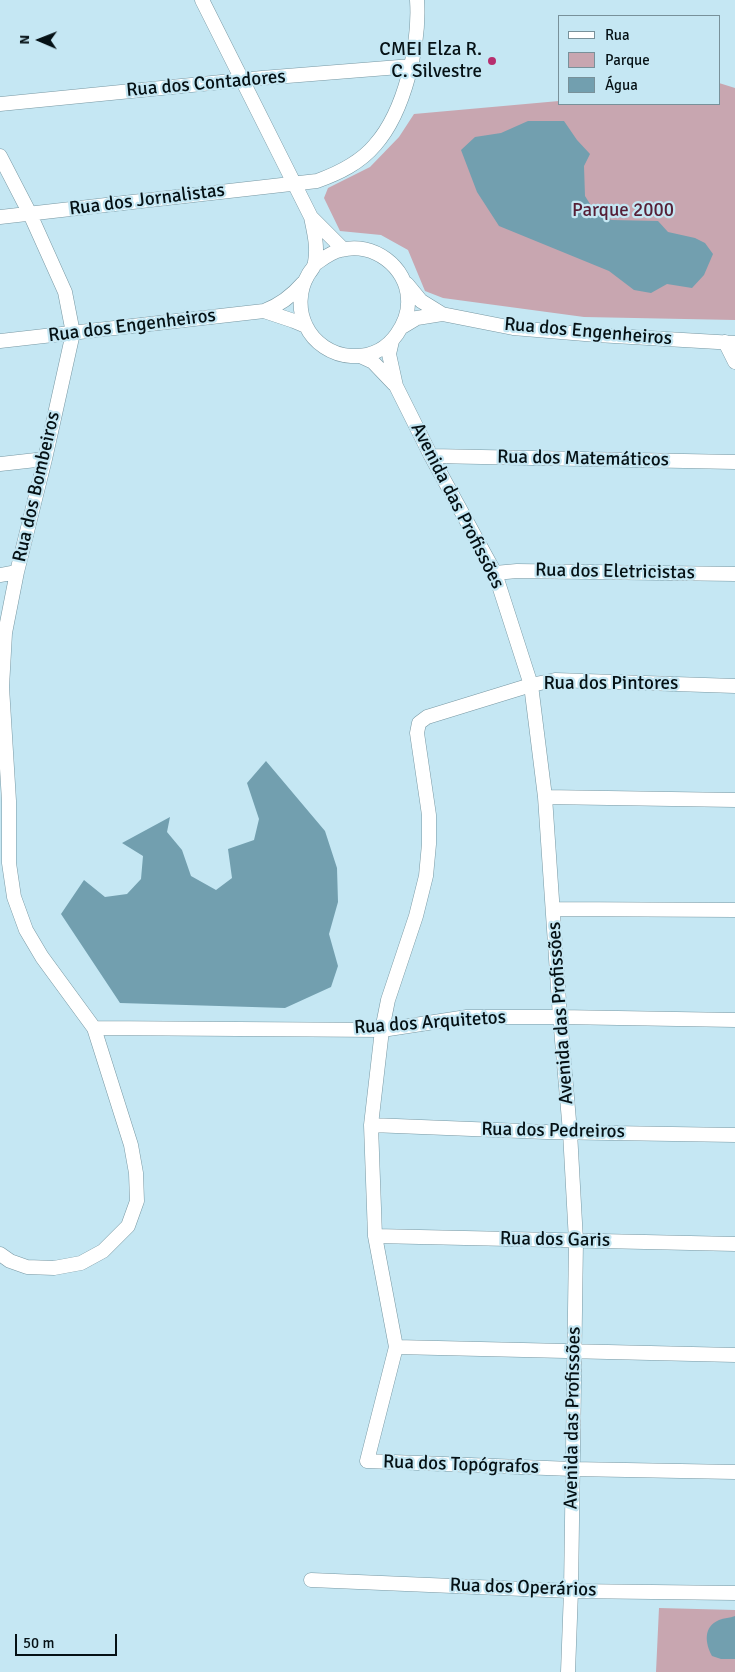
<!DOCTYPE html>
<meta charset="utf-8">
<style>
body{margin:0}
#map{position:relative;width:735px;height:1672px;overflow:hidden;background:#c5e7f3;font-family:Signika,sans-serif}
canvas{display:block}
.legend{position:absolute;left:558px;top:15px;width:162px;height:90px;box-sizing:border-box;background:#c5e7f3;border:1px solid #78919a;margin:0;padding:6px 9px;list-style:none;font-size:15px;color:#051115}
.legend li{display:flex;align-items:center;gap:10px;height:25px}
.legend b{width:25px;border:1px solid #78919a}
.north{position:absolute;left:15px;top:15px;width:50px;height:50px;-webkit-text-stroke:4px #c5e7f3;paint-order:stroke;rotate:271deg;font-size:14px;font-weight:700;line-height:20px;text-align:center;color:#051115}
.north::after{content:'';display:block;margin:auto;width:18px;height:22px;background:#051115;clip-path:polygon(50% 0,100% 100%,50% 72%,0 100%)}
.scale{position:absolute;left:15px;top:1634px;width:102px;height:22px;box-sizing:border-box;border:2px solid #051115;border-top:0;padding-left:6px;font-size:15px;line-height:18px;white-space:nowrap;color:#051115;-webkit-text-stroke:4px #c5e7f3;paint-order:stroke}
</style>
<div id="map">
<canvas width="735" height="1672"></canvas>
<ul class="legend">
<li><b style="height:6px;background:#fff"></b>Rua</li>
<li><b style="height:14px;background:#c8a6b0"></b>Parque</li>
<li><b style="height:14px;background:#729faf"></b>Água</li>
</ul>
<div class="north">N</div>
<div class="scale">50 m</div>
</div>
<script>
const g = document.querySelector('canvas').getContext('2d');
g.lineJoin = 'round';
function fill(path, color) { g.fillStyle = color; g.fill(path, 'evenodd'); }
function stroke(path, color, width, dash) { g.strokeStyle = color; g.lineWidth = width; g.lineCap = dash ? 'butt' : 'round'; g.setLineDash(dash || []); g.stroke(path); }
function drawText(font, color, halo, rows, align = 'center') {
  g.font = font + ' Signika,sans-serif'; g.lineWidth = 4.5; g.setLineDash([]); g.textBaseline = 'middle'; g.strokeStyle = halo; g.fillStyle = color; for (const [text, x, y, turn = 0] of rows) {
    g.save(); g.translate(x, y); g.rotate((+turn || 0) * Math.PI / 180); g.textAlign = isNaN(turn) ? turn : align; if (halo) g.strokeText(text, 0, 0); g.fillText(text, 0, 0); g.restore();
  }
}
fill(new Path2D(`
 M 719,83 L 735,88 L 735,320 L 584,317 L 443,298 L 425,291 L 408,250 L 381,235 L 340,231 L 324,198 L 328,188 L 370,167 L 399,137 L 414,114 L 559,101 L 559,104 L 719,104 Z
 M 659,1608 L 735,1610 L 735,1672 L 656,1672 Z`), '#c8a6b0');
fill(new Path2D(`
 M 528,121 L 564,121 L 577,140 L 590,154 L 584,166 L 585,196 L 597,215 L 612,220 L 658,221 L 668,232 L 695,238 L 705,243 L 713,254 L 704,275 L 692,288 L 667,284 L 651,293 L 634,290 L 609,271 L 499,226 L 477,192 L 461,150 L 475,137 L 501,133 Z
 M 266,761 L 325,831 L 337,868 L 338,902 L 329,934 L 338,966 L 331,987 L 285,1008 L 120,1003 L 61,914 L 84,880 L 105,897 L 127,894 L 141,879 L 143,856 L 122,843 L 170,817 L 167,832 L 182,850 L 191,876 L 216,890 L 232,878 L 228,849 L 254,840 L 259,819 L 247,783 Z
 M 735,1616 L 735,1659 L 721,1659 L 712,1656 C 705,1643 703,1627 719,1620 C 724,1618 730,1618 735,1616 Z`), '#729faf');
const street = new Path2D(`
 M 202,0 L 311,217 C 314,232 318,247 315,262 C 315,267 310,271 308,275 C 299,290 298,310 306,326 C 314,343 332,355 351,356 C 369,357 386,350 397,334 C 404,324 409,312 408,299 C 407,267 373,241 341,250 C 331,252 324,258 315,264
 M 0,104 L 262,78 L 412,66
 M 0,156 L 30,214 L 65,292 L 73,333 L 45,459 L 17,572 L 5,633 L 2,687 L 9,801 L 9,863 L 14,897 L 26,930 L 42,957 L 94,1028 L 131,1145 L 136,1173 L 137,1201 L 128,1226 L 103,1251 L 81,1263 L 54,1268 L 27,1267 L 10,1261 L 0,1254
 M 0,217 L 317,181 C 339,173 360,163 375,145 C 405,111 420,44 417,0
 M 312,218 L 343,249
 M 407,284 L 421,301 L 442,314
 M 264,311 L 294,321 L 306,326
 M 402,327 L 417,318 L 442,314 L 513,328 L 597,335 L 735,343
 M 0,341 L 264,311 C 280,305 291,297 303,283
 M 392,341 L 389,354 L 396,386 L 431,456 L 495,573 L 531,685 L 545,797 L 560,1017 L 570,1132 L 576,1241 L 571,1591 L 568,1672
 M 725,342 L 735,362
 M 360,356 L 373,362 L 394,384
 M 431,456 L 735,462
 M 0,464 L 45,459
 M 495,573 L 517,571 L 735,574
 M 0,575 L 17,572
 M 735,686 L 555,680 L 531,685 L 427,717 L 419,723 L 417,733 L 429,815 L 429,844 L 426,876 L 416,916 L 388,1000 L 382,1030 L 371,1125 L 375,1236 L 396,1347 L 367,1461 L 572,1469 L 735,1472
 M 545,797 L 735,800
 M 554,909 L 735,910
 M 94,1028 L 382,1030 L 467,1017 L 560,1017 L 735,1020
 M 371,1125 L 547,1132 L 735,1135
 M 375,1236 L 735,1244
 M 396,1347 L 735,1355
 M 311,1580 L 571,1591 L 735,1593`);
stroke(street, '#7898a3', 15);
stroke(street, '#fff', 14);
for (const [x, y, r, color] of [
 [492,61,5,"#b72f6e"]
]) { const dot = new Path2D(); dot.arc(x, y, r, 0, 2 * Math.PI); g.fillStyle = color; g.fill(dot); stroke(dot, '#c5e7f3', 2); }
drawText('19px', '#051115', '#c5e7f3', [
 ["CMEI Elza R.",482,50],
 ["C. Silvestre",482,72]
], 'right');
drawText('19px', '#051115', '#c5e7f3', [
 ["Rua dos Contadores",206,84,-5],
 ["Rua dos Jornalistas",147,200,-7],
 ["Rua dos Engenheiros",132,326,-7],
 ["Rua dos Engenheiros",588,332,5],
 ["Rua dos Matemáticos",583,459,1],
 ["Rua dos Bombeiros",37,487,-77],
 ["Avenida das Profissões",457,506,63],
 ["Rua dos Eletricistas",615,572,1],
 ["Rua dos Pintores",611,684],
 ["Avenida das Profissões",561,1013,-94],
 ["Rua dos Arquitetos",430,1023,-4],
 ["Rua dos Pedreiros",553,1131,1],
 ["Rua dos Garis",555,1240,1],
 ["Avenida das Profissões",573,1418,-89],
 ["Rua dos Topógrafos",461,1465,2],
 ["Rua dos Operários",523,1588,2]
]);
drawText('19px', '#561f36', '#c5e7f3', [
 ["Parque 2000",623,211]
]);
</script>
